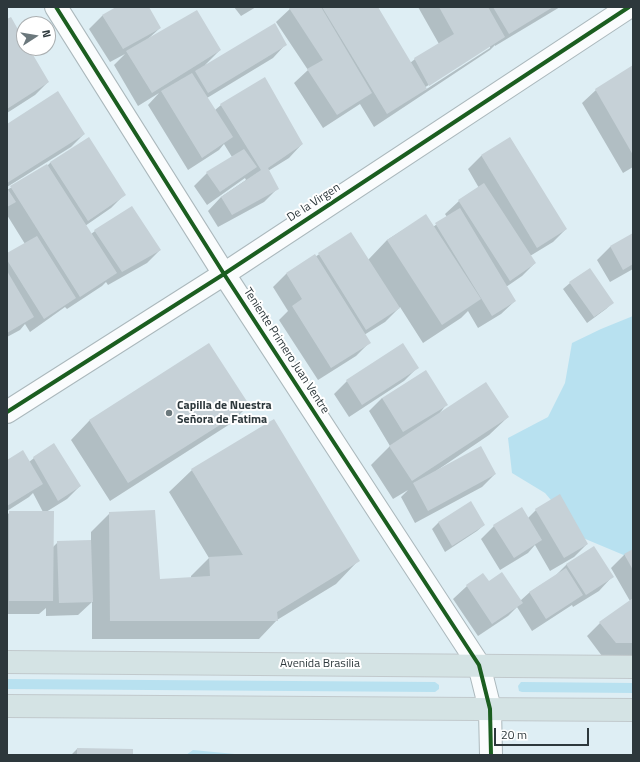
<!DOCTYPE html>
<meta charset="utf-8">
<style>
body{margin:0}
#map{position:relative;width:640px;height:762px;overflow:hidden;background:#deeef4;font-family:"Titillium Web",sans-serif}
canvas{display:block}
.frame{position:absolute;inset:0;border:8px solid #2d383c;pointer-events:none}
.north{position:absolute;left:16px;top:16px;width:40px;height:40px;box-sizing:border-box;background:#fff;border:1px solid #abafb1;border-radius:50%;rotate:78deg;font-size:11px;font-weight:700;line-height:16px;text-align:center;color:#2d383c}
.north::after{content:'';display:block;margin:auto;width:14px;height:18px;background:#6b787c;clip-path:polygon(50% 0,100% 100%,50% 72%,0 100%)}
.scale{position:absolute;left:494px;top:728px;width:95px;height:18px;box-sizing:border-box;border:2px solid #2d383c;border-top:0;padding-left:5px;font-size:12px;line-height:14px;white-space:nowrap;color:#2d383c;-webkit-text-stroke:3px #fff;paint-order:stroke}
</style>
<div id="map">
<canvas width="640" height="762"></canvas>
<div class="frame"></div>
<div class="north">N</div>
<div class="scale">20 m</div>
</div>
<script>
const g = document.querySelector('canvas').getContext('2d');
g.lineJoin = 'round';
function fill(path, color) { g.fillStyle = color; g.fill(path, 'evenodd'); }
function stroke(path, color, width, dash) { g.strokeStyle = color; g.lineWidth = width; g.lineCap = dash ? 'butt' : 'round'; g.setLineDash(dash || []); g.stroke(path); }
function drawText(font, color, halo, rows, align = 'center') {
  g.font = font + ' "Titillium Web",sans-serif'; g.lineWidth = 4; g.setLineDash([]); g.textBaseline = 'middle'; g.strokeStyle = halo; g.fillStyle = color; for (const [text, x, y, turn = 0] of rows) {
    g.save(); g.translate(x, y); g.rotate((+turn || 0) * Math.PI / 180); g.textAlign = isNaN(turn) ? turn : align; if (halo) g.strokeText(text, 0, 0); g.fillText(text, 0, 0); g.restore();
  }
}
fill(new Path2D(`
 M 633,316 L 633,549 L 626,556 L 583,538 L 545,493 L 512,473 L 508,438 L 548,417 L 565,383 L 572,343 L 601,329 Z
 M 7,679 L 435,682 L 439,685 L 439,689 L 435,692 L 7,689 Z
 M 521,682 L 633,683 L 633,693 L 522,692 L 519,691 L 518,686 Z
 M 193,750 L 245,755 L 186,755 Z`), '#b8e1f0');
fill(new Path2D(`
 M 118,7 L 148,7 L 160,28 L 149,38 L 220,50 L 205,65 L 286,44 L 273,58 L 207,98 L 215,110 L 221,105 L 302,144 L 289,158 L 268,171 L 278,188 L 264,202 L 218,227 L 208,211 L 221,197 L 246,180 L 245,178 L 207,205 L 194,186 L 207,173 L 232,157 L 224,144 L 219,150 L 188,170 L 148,105 L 159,93 L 138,106 L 114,65 L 125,54 L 110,62 L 89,29 L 102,16 Z
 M 234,7 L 256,7 L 241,16 Z
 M 292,7 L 377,7 L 410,63 L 415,59 L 439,44 L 418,7 L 560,7 L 495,46 L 495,45 L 490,50 L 374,127 L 360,104 L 323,128 L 294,83 L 308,70 L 276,22 ZM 490,45 L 490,48 L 425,90 L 424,88 Z
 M 7,20 L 24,42 L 24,48 L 28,48 L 48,82 L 35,95 L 7,113 Z
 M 633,66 L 633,167 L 623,173 L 582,103 L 596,90 Z
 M 7,125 L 84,134 L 71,147 L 7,187 Z
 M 510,138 L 566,229 L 553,242 L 530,256 L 535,263 L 522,276 L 506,287 L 515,301 L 501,314 L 478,328 L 468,311 L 461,318 L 423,343 L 400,307 L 385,322 L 364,335 L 369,343 L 356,356 L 318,380 L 279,320 L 288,311 L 273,287 L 286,274 L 314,256 L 315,257 L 351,233 L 368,260 L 387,240 L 425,216 L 433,227 L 447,217 L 445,214 L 459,201 L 479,188 L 468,169 L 481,156 Z
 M 51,162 L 124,195 L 111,208 L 85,226 L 91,234 L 95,231 L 160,250 L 147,263 L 108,285 L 106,282 L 102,286 L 67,309 L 65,307 L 30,332 L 25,324 L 20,330 L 7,337 L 7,255 L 25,244 L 7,215 L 7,190 L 47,166 Z
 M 633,234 L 633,269 L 610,282 L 597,260 L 610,247 Z
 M 570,283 L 612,303 L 606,309 L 587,323 L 563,289 Z
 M 209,344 L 248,406 L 230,424 L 110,501 L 71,440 L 89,421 Z
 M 417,368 L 404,381 L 349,417 L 334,394 L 347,381 Z
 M 382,398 L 446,405 L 439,414 L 508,417 L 489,435 L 436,471 L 436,472 L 495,474 L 482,487 L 415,523 L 401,497 L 408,490 L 393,499 L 371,465 L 390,446 L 369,411 Z
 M 34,458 L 80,486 L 67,499 L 46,512 L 53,547 L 58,542 L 91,541 L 91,532 L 110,513 L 159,581 L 191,578 L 191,576 L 209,558 L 169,492 L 192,470 L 358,561 L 336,584 L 277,620 L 259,639 L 92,639 L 92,602 L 78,615 L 46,616 L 46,608 L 39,614 L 7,614 L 7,515 L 10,512 L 43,512 L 33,493 L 29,497 L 7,511 L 7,461 L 29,462 Z
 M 470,503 L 484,525 L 477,531 L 445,552 L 432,529 L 438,523 Z
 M 536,510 L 587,544 L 574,557 L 550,571 L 535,545 L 528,553 L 500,570 L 481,539 L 494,526 L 528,518 Z
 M 633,550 L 633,656 L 602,656 L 587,636 L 600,623 L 630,601 L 611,568 L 624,555 Z
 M 567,564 L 612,577 L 599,591 L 573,607 L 572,605 L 532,631 L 517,607 L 508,616 L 478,636 L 453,599 L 467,586 L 488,582 L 520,601 L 530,592 L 555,576 Z
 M 77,749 L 132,755 L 71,755 Z`), '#0003');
fill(new Path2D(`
 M 116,7 L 149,7 L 161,28 L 123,49 L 102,15 Z
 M 290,7 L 321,7 L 372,93 L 337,115 L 307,69 L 323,60 L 289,8 Z
 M 322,7 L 378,7 L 427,89 L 387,114 Z
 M 439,7 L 488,7 L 505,37 L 429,86 L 414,58 L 454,34 Z
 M 493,7 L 553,7 L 509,34 Z
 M 197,10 L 221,50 L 152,93 L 126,51 Z
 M 11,17 L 24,40 L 24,48 L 29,48 L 49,82 L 7,109 L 7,19 Z
 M 275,23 L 287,45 L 208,93 L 195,71 Z
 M 633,65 L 633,155 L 595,89 Z
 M 192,73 L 233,137 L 202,158 L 161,91 Z
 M 265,77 L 303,144 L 268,168 L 279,189 L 232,215 L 221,197 L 261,170 L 220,104 Z
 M 58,91 L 85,134 L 7,183 L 7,124 Z
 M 89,137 L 126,195 L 88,221 L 50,162 Z
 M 510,137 L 567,229 L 537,248 L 481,155 Z
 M 244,149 L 257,167 L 220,192 L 206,172 Z
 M 47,164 L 117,273 L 80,297 L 10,186 Z
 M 484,183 L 536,263 L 510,281 L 458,200 Z
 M 7,188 L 16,202 L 7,207 Z
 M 132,206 L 161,250 L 122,272 L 94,230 Z
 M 460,208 L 516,301 L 492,316 L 435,223 Z
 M 426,214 L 481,299 L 442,325 L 387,240 Z
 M 351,232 L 400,308 L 366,330 L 318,253 Z
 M 633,233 L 633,264 L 623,270 L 610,246 Z
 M 37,236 L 76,298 L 44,319 L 7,260 L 7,253 Z
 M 315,254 L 371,343 L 331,368 L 292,306 L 302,299 L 286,273 Z
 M 590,268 L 614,303 L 594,317 L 569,282 Z
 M 7,271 L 34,317 L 7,333 Z
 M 209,343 L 250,406 L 128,483 L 89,420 Z
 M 403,343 L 419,368 L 362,405 L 346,380 Z
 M 426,370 L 448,405 L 403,432 L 382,398 Z
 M 486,382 L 509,417 L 412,481 L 389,446 Z
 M 274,419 L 360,561 L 277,612 L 278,621 L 110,621 L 109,512 L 155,510 L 160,579 L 210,576 L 209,557 L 243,555 L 191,469 Z
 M 54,443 L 81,486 L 58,501 L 33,457 Z
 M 481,446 L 496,474 L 428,511 L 413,483 Z
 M 23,450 L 43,484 L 7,506 L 7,460 Z
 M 560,494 L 588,544 L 564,558 L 535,509 Z
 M 471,501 L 485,525 L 452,546 L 438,522 Z
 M 522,507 L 542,540 L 514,558 L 493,525 Z
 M 9,511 L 54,511 L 53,601 L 9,601 Z
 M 91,540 L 93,602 L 59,603 L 57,541 Z
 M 594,546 L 614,577 L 586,595 L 566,564 Z
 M 633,549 L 633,570 L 624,554 Z
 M 566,568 L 583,595 L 546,619 L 529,592 Z
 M 502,572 L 523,603 L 492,624 L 466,585 L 483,573 L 489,581 Z
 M 633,598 L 633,643 L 616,643 L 599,622 Z
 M 77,748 L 133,749 L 133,755 L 77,755 Z`), '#c6d1d7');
const minor = new Path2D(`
 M 56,7 L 224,274 L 479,665 L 490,709 L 491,755
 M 7,412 L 224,274 L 629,7`);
const major = new Path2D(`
 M 7,662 L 633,667
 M 7,706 L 633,710`);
stroke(minor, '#abb8bc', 24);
stroke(major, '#c1c9cc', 24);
stroke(minor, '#fafcfd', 22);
stroke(major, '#d4e3e4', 22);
stroke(new Path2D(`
 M 56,7 L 224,274 L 479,665 L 490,709 L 491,755
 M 7,412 L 224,274 L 629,7`), '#1b5e20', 4);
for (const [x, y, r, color] of [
 [169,413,4,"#6b787c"]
]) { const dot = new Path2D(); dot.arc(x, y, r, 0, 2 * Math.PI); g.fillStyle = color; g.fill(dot); stroke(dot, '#fff', 1.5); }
drawText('12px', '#2d383c', '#fff', [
 ["De la Virgen",314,203,-33],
 ["Teniente Primero Juan Ventre",286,351,57],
 ["Avenida Brasilia",320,664]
]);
drawText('bold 12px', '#2d383c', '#fff', [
 ["Capilla de Nuestra",177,406],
 ["Señora de Fatima",177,420]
], 'left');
</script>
